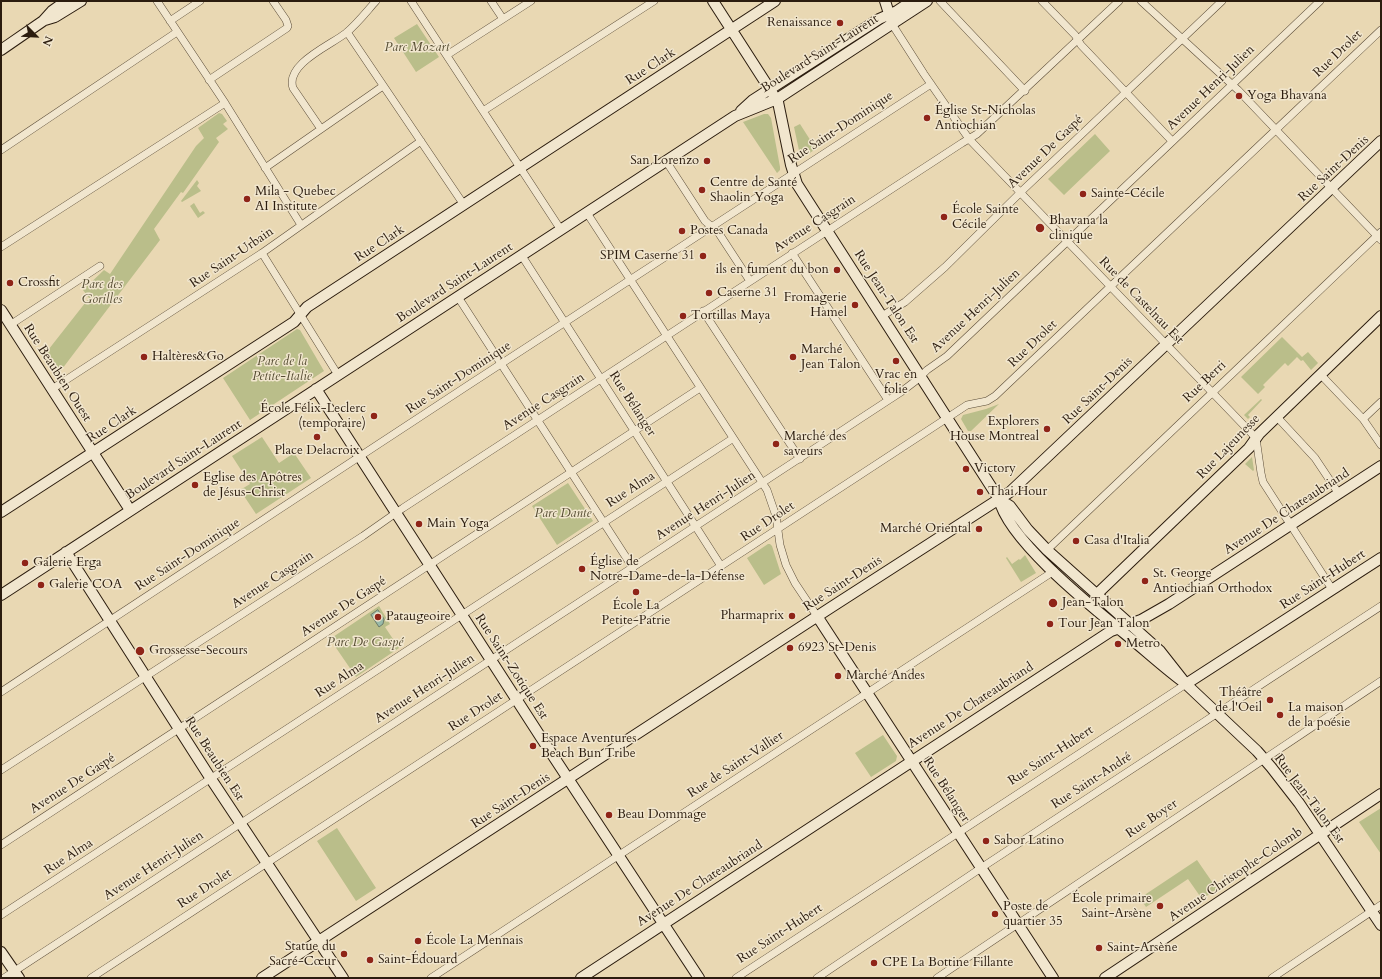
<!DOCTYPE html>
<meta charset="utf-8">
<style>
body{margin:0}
#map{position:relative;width:1382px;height:979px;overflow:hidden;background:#e9d8b3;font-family:Cardo,serif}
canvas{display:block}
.frame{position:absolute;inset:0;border:2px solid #2b1c0e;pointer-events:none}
.north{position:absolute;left:16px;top:16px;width:40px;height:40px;-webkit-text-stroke:3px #f1e6ce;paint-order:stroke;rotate:114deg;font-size:11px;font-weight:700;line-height:16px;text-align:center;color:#2b1c0e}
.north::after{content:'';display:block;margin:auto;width:14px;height:18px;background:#2b1c0e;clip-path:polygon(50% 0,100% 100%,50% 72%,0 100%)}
</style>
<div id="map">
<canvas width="1382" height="979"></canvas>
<div class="frame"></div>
<div class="north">N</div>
</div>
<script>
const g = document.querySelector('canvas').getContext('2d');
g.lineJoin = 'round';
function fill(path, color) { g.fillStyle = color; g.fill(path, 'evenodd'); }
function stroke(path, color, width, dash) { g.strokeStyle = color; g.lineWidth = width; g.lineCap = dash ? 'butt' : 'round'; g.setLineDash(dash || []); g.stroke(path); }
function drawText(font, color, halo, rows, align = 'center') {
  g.font = font + ' Cardo,serif'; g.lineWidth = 3; g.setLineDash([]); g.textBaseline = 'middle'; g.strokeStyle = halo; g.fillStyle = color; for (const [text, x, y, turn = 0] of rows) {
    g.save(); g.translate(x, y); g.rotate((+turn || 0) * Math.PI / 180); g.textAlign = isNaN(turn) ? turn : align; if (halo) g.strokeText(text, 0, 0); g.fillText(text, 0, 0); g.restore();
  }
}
fill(new Path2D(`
 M 417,24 L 439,57 L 416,72 L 394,38 Z
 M 219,113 L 222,114 L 227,121 L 223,124 L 228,129 L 216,138 L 219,142 L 183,193 L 181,192 L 154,229 L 160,240 L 56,377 L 44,358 L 46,356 L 45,354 L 89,298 L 83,290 L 104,270 L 110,274 L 196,146 L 204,138 L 198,128 Z
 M 764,114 L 768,114 L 771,118 L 780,167 L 780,170 L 777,173 L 743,122 Z
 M 800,124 L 816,149 L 803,157 L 800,155 L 794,127 Z
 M 1095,134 L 1110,151 L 1064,195 L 1048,179 Z
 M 197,180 L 199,183 L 197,186 L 201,191 L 182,202 L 181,201 Z
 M 194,203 L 200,213 L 203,211 L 205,213 L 198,218 L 190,206 Z
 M 297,329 L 300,330 L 324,371 L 250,420 L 223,378 Z
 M 1282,337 L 1302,357 L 1308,352 L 1318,363 L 1311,370 L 1303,360 L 1301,361 L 1297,357 L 1288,366 L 1285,363 L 1263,385 L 1265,387 L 1258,394 L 1241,377 Z
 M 1261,399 L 1262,400 L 1248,415 L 1250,417 L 1248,419 L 1244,415 Z
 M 999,404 L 971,431 L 968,431 L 961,419 L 963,415 L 986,409 Z
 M 262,437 L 279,463 L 294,453 L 311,478 L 256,514 L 240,490 L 250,484 L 232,456 Z
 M 1252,457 L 1254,470 L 1253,471 L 1245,464 Z
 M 568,483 L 593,521 L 557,545 L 532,506 Z
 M 768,544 L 770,544 L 772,546 L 781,574 L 764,585 L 747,558 Z
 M 1025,555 L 1036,573 L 1021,582 L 1006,558 L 1007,557 L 1012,564 L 1019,559 L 1020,560 Z
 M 379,606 L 390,624 L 385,627 L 399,648 L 356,677 L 330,639 Z
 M 883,735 L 897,756 L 896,761 L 871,777 L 855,753 Z
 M 1381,808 L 1381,854 L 1359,822 Z
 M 337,828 L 376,888 L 356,901 L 317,841 Z
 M 1197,860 L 1217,889 L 1202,899 L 1188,879 L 1146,907 L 1140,898 Z`), '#babe8a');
const water = new Path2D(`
 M 378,610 L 384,619 L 383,624 L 379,627 L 371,615 Z`);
fill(water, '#98baa9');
stroke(water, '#6c7b6b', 1);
const street = new Path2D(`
 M 157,1 L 225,103 L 301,225
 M 411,1 L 561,230
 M 491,1 L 503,19
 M 940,1 L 1025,91
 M 1042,1 L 1075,35 L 1081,45 L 1172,141
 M 1141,1 L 1238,90 L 1381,240
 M 170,21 L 200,1
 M 892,24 L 924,74 L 969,139 L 1256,438 L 1261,473 L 1263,482 L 1332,589
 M 347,32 L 464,205
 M 447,55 L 531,1
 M 209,80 L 287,28 L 288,26 L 286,20 L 273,1
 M 483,111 L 654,1
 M 321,129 L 293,88 C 285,64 331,45 346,33 C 357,24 367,11 376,1
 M 1,150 L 177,32
 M 666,161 L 705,221 L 718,232 L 750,281
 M 265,168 L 383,86
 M 587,213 L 767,490 L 776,516 L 780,545 L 786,565 L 795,583 L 817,616
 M 1,247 L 225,103
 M 262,253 L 338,375
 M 792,253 L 888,400
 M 522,256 L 721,566
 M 458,297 L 633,568
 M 703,311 L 800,459
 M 882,316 L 905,302 L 945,267 L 1024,189 L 1222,1
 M 10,325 L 100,266
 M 1321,375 L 1363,419 L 1381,445
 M 52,389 L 262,253 L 421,141
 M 1277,417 L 1315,458 L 1339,494
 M 1363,419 L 1381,402
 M 1047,550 L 1381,232
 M 1,692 L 467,386 L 931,84
 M 1,770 L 363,536 L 403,508 L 962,143 L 977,134 L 1119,1
 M 1,845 L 700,388
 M 1,915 L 732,439
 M 4,978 L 901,392 L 918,379 L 927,370 L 947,356 L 1320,1
 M 91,978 L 938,424 L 967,405 L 987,401 L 995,396 L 1381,30
 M 431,978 L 1054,571
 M 736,978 L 1186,684
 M 817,978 L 987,864 L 1381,606
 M 937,978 L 1381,681
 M 1272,978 L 1381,905`);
const secondary = new Path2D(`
 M 713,1 L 778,102 L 791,165 L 797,184 L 999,499 C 1008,540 1091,606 1124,633 C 1145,650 1164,668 1186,684
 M 885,1 L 891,20
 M 45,20 L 55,17 L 81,1
 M 1,50 L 43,21 L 52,11 L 66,1
 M 741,111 L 753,100 L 879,19 L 897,11 L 912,1
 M 1,310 L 130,510
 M 316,389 L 540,736 L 699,978
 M 999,499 L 1010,506 L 1028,530 L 1047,550 L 1160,651 L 1186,684 L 1257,751 L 1271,767 L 1299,803 L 1381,925
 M 1,512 L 294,322 L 307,307 L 775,1
 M 66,552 L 211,779 L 343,978
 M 1,595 L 735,116 L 777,99 L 927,1
 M 1096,595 L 1249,448 L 1259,434 L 1381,316
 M 817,616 L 1053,978
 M 1186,684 L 1381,558
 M 1,952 L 19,978
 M 262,978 L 830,608 L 1010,492 L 1381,141
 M 581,978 L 1111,631 L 1141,620 L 1169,604 L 1381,466
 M 1105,978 L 1381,794`);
stroke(street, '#5a4b37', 8);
stroke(secondary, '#2b1c0e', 12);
stroke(street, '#f1e6ce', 7);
stroke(secondary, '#f1e6ce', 10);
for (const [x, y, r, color] of [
 [840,23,4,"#8f2418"],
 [1239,96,4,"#8f2418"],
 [927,118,4,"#8f2418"],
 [707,161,4,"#8f2418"],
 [702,190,4,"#8f2418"],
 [1083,194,4,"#8f2418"],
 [247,199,4,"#8f2418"],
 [944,217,4,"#8f2418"],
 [1040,228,5,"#8f2418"],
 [682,231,4,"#8f2418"],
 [703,256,4,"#8f2418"],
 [837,270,4,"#8f2418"],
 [10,283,4,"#8f2418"],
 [709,293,4,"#8f2418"],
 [855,305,4,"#8f2418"],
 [683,316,4,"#8f2418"],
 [144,357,4,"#8f2418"],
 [793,357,4,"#8f2418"],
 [896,361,4,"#8f2418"],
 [374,416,4,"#8f2418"],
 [1047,429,4,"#8f2418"],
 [317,437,4,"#8f2418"],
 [776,444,4,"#8f2418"],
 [966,469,4,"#8f2418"],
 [195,485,4,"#8f2418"],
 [980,492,4,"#8f2418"],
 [419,524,4,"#8f2418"],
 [979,529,4,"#8f2418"],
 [1076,541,4,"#8f2418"],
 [25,563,4,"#8f2418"],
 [582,569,4,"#8f2418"],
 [1145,581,4,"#8f2418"],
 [41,585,4,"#8f2418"],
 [636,592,4,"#8f2418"],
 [1053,603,5,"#8f2418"],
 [792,616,4,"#8f2418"],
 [378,617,4,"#8f2418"],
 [1050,624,4,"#8f2418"],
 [1118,644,4,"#8f2418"],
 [790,648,4,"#8f2418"],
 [140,651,5,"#8f2418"],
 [838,676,4,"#8f2418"],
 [1270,700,4,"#8f2418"],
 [1280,715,4,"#8f2418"],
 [533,746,4,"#8f2418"],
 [609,815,4,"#8f2418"],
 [986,841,4,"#8f2418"],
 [1160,906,4,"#8f2418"],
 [995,914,4,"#8f2418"],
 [418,941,4,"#8f2418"],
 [1099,948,4,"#8f2418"],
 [344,954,4,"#8f2418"],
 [370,960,4,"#8f2418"],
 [874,963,4,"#8f2418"]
]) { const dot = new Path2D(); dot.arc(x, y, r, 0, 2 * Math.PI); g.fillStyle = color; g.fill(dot); stroke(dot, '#f1e6ce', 1.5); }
drawText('13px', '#2b1c0e', '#f1e6ce', [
 ["Renaissance",832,23,"right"],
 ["Yoga Bhavana",1247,96],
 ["Église St-Nicholas",935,111],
 ["Antiochian",935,126],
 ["San Lorenzo",699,161,"right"],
 ["Centre de Santé",710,183],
 ["Shaolin Yoga",710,198],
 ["Mila - Quebec",255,192],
 ["AI Institute",255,207],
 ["Sainte-Cécile",1091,194],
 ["École Sainte",952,210],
 ["Cécile",952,225],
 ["Bhavana la",1049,221],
 ["clinique",1049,236],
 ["Postes Canada",690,231],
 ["SPIM Caserne 31",695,256,"right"],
 ["ils en fument du bon",829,270,"right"],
 ["Crossfit",18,283],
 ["Caserne 31",717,293],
 ["Fromagerie",847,298,"right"],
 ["Hamel",847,313,"right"],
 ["Tortillas Maya",691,316],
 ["Marché",801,350],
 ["Jean Talon",801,365],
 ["Haltères&Go",152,357],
 ["Vrac en",896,375,"center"],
 ["folie",896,390,"center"],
 ["École Félix-Leclerc",366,409,"right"],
 ["(temporaire)",366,424,"right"],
 ["Explorers",1039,422,"right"],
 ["House Montreal",1039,437,"right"],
 ["Marché des",784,437],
 ["saveurs",784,452],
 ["Place Delacroix",317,451,"center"],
 ["Victory",974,469],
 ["Eglise des Apôtres",203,478],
 ["de Jésus-Christ",203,493],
 ["Thai Hour",988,492],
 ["Main Yoga",427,524],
 ["Marché Oriental",971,529,"right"],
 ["Casa d'Italia",1084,541],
 ["Église de",590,562],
 ["Notre-Dame-de-la-Défense",590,577],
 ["Galerie Erga",33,563],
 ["St. George",1153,574],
 ["Antiochian Orthodox",1153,589],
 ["Galerie COA",49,585],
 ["Jean-Talon",1062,603],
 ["École La",636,606,"center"],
 ["Petite-Patrie",636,621,"center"],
 ["Pharmaprix",784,616,"right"],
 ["Pataugeoire",386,617],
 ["Tour Jean Talon",1058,624],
 ["Metro",1126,644],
 ["6923 St-Denis",798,648],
 ["Grossesse-Secours",149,651],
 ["Marché Andes",846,676],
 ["Théâtre",1262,693,"right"],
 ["de l'Oeil",1262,708,"right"],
 ["La maison",1288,708],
 ["de la poésie",1288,723],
 ["Espace Aventures",541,739],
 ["Beach Bun Tribe",541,754],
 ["Beau Dommage",617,815],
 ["Sabor Latino",994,841],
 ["École primaire",1152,899,"right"],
 ["Saint-Arsène",1152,914,"right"],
 ["Poste de",1003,907],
 ["quartier 35",1003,922],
 ["École La Mennais",426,941],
 ["Statue du",336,947,"right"],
 ["Sacré-Cœur",336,962,"right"],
 ["Saint-Arsène",1107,948],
 ["Saint-Édouard",378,960],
 ["CPE La Bottine Fillante",882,963]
], 'left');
drawText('italic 13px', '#564d33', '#f1e6ce', [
 ["Parc Mozart",417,48],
 ["Parc des",102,285],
 ["Gorilles",102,300],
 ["Parc de la",282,362],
 ["Petite-Italie",282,377],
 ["Parc Dante",563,514],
 ["Parc De Gaspé",365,643]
]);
drawText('13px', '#2b1c0e', '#f1e6ce', [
 ["Boulevard Saint-Laurent",820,54,-32],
 ["Rue Drolet",1338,54,-44],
 ["Rue Clark",651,67,-33],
 ["Avenue Henri-Julien",1211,88,-44],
 ["Rue Saint-Dominique",841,128,-33],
 ["Avenue De Gaspé",1046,152,-44],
 ["Rue Saint-Denis",1334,169,-43],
 ["Avenue Casgrain",815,224,-33],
 ["Rue Clark",380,244,-33],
 ["Rue Saint-Urbain",232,258,-34],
 ["Boulevard Saint-Laurent",455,283,-33],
 ["Rue Jean-Talon Est",886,297,57],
 ["Rue de Castelnau Est",1141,301,46],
 ["Avenue Henri-Julien",976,311,-43],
 ["Rue Drolet",1033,344,-44],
 ["Rue Beaubien Ouest",57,373,57],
 ["Rue Saint-Dominique",459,378,-33],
 ["Rue Berri",1205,382,-44],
 ["Rue Saint-Denis",1098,391,-44],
 ["Avenue Casgrain",544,402,-33],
 ["Rue Bélanger",632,404,57],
 ["Rue Clark",112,425,-33],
 ["Rue Lajeunesse",1229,447,-46],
 ["Boulevard Saint-Laurent",184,460,-33],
 ["Rue Alma",631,490,-33],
 ["Avenue Henri-Julien",706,506,-33],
 ["Avenue De Chateaubriand",1287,512,-33],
 ["Rue Drolet",768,522,-34],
 ["Rue Saint-Dominique",188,555,-33],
 ["Avenue Casgrain",273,580,-33],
 ["Rue Saint-Hubert",1323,580,-33],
 ["Rue Saint-Denis",843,584,-33],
 ["Avenue De Gaspé",344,607,-33],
 ["Rue Saint-Zotique Est",511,667,57],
 ["Rue Alma",340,680,-33],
 ["Avenue Henri-Julien",425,689,-33],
 ["Avenue De Chateaubriand",971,706,-33],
 ["Rue Drolet",476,712,-33],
 ["Rue Saint-Hubert",1051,756,-33],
 ["Rue Beaubien Est",214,759,57],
 ["Rue de Saint-Vallier",736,765,-33],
 ["Rue Saint-André",1092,781,-33],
 ["Avenue De Gaspé",73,784,-33],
 ["Rue Bélanger",946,790,57],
 ["Rue Jean-Talon Est",1309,799,53],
 ["Rue Saint-Denis",511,801,-33],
 ["Rue Boyer",1152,819,-34],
 ["Rue Alma",69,857,-33],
 ["Avenue Henri-Julien",154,866,-33],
 ["Avenue Christophe-Colomb",1236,875,-34],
 ["Avenue De Chateaubriand",700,884,-33],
 ["Rue Drolet",205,889,-33],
 ["Rue Saint-Hubert",780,934,-33]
]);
</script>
